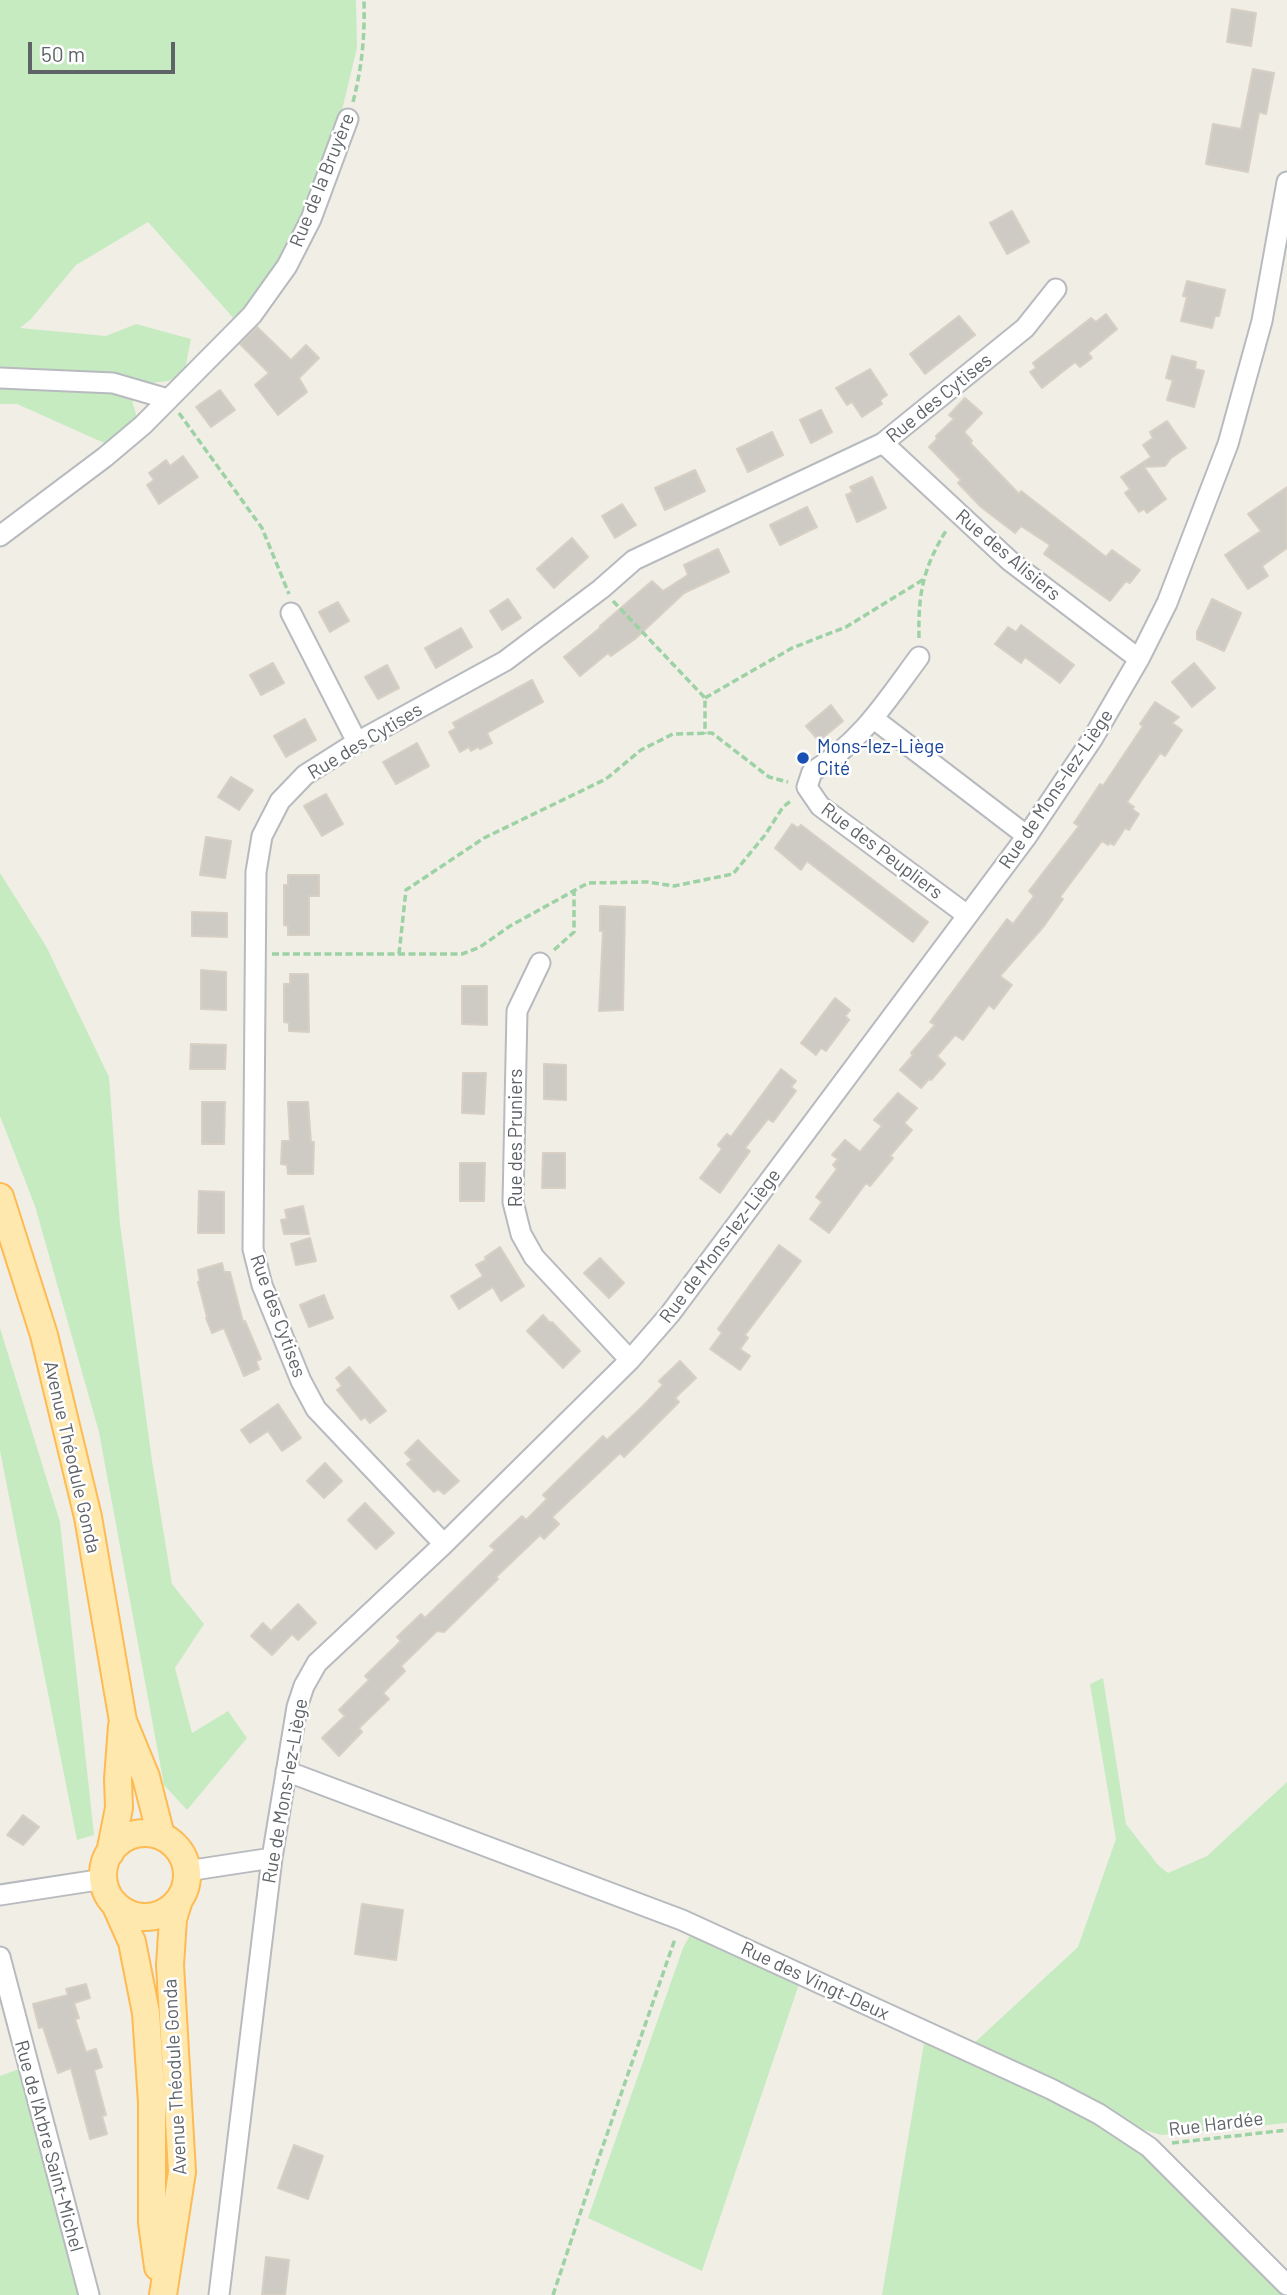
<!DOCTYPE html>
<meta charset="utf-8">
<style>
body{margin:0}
#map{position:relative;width:1287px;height:2295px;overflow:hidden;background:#f1eee6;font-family:Barlow,sans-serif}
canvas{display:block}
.scale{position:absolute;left:28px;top:42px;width:147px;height:32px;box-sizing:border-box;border:4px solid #5e6368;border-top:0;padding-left:9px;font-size:21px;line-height:24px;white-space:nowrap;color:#5e6368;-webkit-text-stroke:5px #fff;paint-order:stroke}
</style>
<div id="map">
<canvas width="1287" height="2295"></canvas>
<div class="scale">50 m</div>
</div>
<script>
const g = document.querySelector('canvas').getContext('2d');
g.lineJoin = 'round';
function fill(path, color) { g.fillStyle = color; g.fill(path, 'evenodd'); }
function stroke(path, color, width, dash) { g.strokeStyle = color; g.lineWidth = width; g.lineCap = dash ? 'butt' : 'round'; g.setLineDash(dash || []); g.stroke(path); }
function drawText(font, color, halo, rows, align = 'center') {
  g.font = font + ' Barlow,sans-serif'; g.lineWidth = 5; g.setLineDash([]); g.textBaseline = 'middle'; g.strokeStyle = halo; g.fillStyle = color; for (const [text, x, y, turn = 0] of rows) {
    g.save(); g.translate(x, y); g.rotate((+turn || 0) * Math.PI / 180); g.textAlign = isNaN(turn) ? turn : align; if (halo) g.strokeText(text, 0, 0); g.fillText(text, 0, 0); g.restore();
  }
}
fill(new Path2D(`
 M 0,0 L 356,0 L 357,48 L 335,139 L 296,234 L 278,269 L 236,321 L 148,222 L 76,265 L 31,319 L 20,328 L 106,336 L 136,324 L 191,339 L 184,374 L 168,381 L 135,385 L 131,397 L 138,421 L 111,446 L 17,404 L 0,404 Z
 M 0,873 L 46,946 L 109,1077 L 120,1224 L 152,1461 L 172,1584 L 204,1624 L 175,1668 L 192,1733 L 228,1711 L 247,1738 L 187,1810 L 164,1785 L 99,1432 L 35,1206 L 0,1116 Z
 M 0,1328 L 60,1522 L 94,1835 L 77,1840 L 0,1451 Z
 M 1103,1678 L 1126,1824 L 1158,1865 L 1168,1873 L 1207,1856 L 1287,1782 L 1287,2123 L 1161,2135 L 1128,2125 L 972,2045 L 1078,1947 L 1116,1839 L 1090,1684 Z
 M 690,1935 L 799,1984 L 702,2271 L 588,2218 L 683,1948 Z
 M 924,2043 L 1055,2097 L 1140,2152 L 1194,2201 L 1287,2295 L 882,2295 Z
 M 27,2066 L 89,2295 L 0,2295 L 0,2076 Z`), '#c6ebc1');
const building = new Path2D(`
 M 1232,9 L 1256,13 L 1251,46 L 1227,42 Z
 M 1253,69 L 1274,73 L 1266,114 L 1259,112 L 1248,172 L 1206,164 L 1213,124 L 1241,129 Z
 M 1012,211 L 1029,242 L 1007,254 L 990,223 Z
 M 1187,281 L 1225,290 L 1219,316 L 1215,316 L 1212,328 L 1181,321 L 1187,297 L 1183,296 Z
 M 1106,314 L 1117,329 L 1088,353 L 1092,358 L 1080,367 L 1075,362 L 1042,388 L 1030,372 L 1036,368 L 1033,363 L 1091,318 L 1096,322 Z
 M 959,316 L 975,335 L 925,374 L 910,354 Z
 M 257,327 L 291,360 L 306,345 L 319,358 L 299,378 L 307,392 L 278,415 L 255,385 L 269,373 L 240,344 Z
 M 1172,356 L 1196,362 L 1195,369 L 1204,371 L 1194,407 L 1167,400 L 1173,380 L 1166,378 Z
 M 870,369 L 887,395 L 880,400 L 882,404 L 862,417 L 852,402 L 847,405 L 836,388 Z
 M 220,390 L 235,410 L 211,427 L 196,407 Z
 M 965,398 L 982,413 L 964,432 L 972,441 L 970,443 L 1019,494 L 1021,491 L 1106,557 L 1112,550 L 1140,570 L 1130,583 L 1126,581 L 1110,601 L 1044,554 L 1050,545 L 1021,526 L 1015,533 L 981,507 L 958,483 L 961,480 L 929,447 L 937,439 L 936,436 L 954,419 L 949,415 Z
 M 821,410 L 832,432 L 811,443 L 800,420 Z
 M 1167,421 L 1186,448 L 1171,458 L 1165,466 L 1144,467 L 1166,499 L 1147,513 L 1144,509 L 1139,512 L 1125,493 L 1130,489 L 1121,477 L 1151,457 L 1143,445 L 1153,438 L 1150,432 Z
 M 772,432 L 783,455 L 748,472 L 737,449 Z
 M 183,456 L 198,477 L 159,504 L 147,485 L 154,480 L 149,473 L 166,460 L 170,466 Z
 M 695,470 L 705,491 L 665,510 L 655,488 Z
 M 872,477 L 886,508 L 857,522 L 846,495 L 853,492 L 850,487 Z
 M 1287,487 L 1287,548 L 1262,566 L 1268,576 L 1248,589 L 1225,555 L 1261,531 L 1248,514 Z
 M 622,504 L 636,525 L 615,538 L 602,516 Z
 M 807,507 L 817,527 L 780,545 L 770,525 Z
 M 572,538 L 588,557 L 554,588 L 537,569 Z
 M 718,549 L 729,572 L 684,593 L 635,639 L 611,656 L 608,653 L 580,676 L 564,657 L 600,628 L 600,626 L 652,581 L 663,591 L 688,575 L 684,565 Z
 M 508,599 L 521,618 L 502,630 L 490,611 Z
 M 1212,599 L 1241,613 L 1224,651 L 1197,639 L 1197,632 Z
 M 338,602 L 349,621 L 330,632 L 319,612 Z
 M 1021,625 L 1074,665 L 1060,683 L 1025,657 L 1021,663 L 995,644 L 1008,627 L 1016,632 Z
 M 461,628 L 472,647 L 436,668 L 425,648 Z
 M 273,663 L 284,683 L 261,695 L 250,675 Z
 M 1194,663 L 1215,688 L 1192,707 L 1172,682 Z
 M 387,665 L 399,688 L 378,699 L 365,677 Z
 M 532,680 L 543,702 L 487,733 L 492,743 L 480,749 L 478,747 L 471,751 L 469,747 L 460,752 L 449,732 L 456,728 L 453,723 Z
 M 1155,702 L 1179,717 L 1172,723 L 1182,730 L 1165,756 L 1160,753 L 1127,802 L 1134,807 L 1132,809 L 1139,814 L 1129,830 L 1125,828 L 1114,845 L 1110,843 L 1108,845 L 1102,841 L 1060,897 L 1063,899 L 1044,926 L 1000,976 L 1012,985 L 994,1009 L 989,1005 L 963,1040 L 955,1035 L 937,1056 L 945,1064 L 931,1080 L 929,1079 L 921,1088 L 900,1070 L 913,1055 L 911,1053 L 935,1025 L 930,1022 L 1007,919 L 1013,924 L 1034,896 L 1029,891 L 1079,826 L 1074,823 L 1100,784 L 1103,786 L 1143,726 L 1140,724 Z
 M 831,705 L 843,721 L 819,741 L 806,726 Z
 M 305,719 L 316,740 L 286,757 L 274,736 Z
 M 417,743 L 429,766 L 396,784 L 383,762 Z
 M 231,777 L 253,790 L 239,810 L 218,797 Z
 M 326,794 L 343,824 L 322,836 L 304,806 Z
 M 792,824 L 798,828 L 801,825 L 928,922 L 913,942 L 807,861 L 801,870 L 775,848 Z
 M 206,837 L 231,841 L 225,878 L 200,875 Z
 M 288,875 L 319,875 L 319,896 L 309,896 L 309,935 L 288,935 L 288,926 L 284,925 L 284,885 L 288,885 Z
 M 600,906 L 625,907 L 623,1010 L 599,1011 L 603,931 L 600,931 Z
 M 192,912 L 227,913 L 227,937 L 192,936 Z
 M 201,970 L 226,972 L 226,1010 L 201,1009 Z
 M 290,974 L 308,974 L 309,1032 L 289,1031 L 289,1023 L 284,1022 L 284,984 L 290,984 Z
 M 462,986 L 487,986 L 487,1025 L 462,1024 Z
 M 835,998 L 850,1010 L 845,1016 L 849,1020 L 826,1051 L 821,1048 L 816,1055 L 801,1043 Z
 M 191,1044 L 226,1045 L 225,1069 L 190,1069 Z
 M 544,1064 L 566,1065 L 566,1100 L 544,1099 Z
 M 781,1069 L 796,1081 L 791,1087 L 796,1091 L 773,1122 L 768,1119 L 745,1148 L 750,1151 L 720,1193 L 700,1178 L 722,1149 L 718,1145 L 727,1134 L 731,1137 Z
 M 463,1073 L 486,1073 L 484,1114 L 462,1113 Z
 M 898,1093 L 917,1108 L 904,1123 L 912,1130 L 890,1156 L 893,1158 L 870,1186 L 866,1183 L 829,1233 L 810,1219 L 822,1202 L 816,1197 L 837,1169 L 833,1165 L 838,1159 L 832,1155 L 845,1140 L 860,1152 L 882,1126 L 874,1120 Z
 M 202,1102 L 225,1102 L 224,1144 L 202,1144 Z
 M 288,1102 L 308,1102 L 311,1142 L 314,1142 L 313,1174 L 288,1174 L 287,1165 L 281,1164 L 282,1141 L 290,1141 Z
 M 543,1153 L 565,1153 L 565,1188 L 542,1188 Z
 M 460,1163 L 485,1163 L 484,1201 L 460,1201 Z
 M 199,1191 L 224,1192 L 224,1233 L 198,1233 Z
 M 303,1206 L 309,1234 L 284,1234 L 281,1220 L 287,1219 L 285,1210 Z
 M 310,1238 L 316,1261 L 296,1265 L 291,1244 Z
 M 779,1245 L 801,1261 L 745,1335 L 748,1338 L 740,1349 L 750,1356 L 740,1370 L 710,1349 L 722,1333 L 718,1329 Z
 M 500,1247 L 524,1286 L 501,1301 L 493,1287 L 459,1309 L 451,1296 L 483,1276 L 476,1265 L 486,1260 L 485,1257 Z
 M 600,1258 L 624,1283 L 609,1298 L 584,1273 Z
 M 222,1263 L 224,1272 L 230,1272 L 243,1322 L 245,1321 L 261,1359 L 256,1361 L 259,1369 L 244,1376 L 224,1328 L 212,1333 L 206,1318 L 207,1317 L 198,1282 L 200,1281 L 198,1270 Z
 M 324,1295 L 333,1318 L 309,1327 L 300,1305 Z
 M 543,1315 L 550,1323 L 552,1322 L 580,1351 L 563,1368 L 527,1331 Z
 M 680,1361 L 696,1378 L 675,1398 L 679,1402 L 624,1457 L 620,1453 L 552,1517 L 559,1524 L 544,1539 L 540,1535 L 496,1577 L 498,1579 L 444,1632 L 437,1631 L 401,1666 L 405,1671 L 383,1693 L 389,1699 L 359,1728 L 362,1732 L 339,1756 L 322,1738 L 345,1716 L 339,1710 L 369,1680 L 365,1676 L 401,1641 L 397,1637 L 421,1614 L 425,1618 L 461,1583 L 495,1550 L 490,1546 L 522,1516 L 526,1520 L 547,1499 L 543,1495 L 603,1436 L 607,1440 L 643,1406 L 663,1385 L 659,1381 Z
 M 349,1367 L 386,1411 L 370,1423 L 365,1417 L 361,1420 L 337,1390 L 342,1386 L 336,1378 Z
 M 278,1404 L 301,1438 L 282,1451 L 268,1431 L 250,1443 L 241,1430 Z
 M 418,1440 L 459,1481 L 444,1494 L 438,1489 L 434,1492 L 407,1464 L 412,1460 L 405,1453 Z
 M 325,1463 L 342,1481 L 324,1498 L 307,1481 Z
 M 365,1503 L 394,1533 L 376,1549 L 348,1520 Z
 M 298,1604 L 316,1623 L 298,1640 L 292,1634 L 272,1655 L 251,1636 L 263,1623 L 271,1631 Z
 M 23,1815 L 39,1827 L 23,1845 L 7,1835 Z
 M 362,1904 L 403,1910 L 396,1960 L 355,1954 Z
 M 86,1984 L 90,1998 L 74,2003 L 79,2018 L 75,2019 L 86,2052 L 96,2049 L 102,2067 L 94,2070 L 106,2115 L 102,2116 L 107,2134 L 90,2139 L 71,2068 L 58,2073 L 43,2027 L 39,2028 L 33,2004 L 68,1995 L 66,1989 Z
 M 294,2145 L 323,2156 L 308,2199 L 278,2188 Z
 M 266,2257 L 289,2260 L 285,2295 L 262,2295 Z`);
fill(building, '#cecbc5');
stroke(building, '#d7cfc4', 2);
const minor = new Path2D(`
 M 0,378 L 113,383 L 168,399
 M 883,443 L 1010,561 L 1139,659
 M 0,536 L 105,457 L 143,425 L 252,315 L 287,266 L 311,219 L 348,119
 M 291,613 L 357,742
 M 919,657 C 885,703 861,742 812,772 L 807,787 L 820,806 L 967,915
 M 874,719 L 1027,836
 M 540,963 L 517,1011 L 513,1202 L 521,1234 L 534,1257 L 630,1360
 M 444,1544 L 316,1409 L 301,1381 L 262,1285 L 253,1249 L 256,872 L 262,836 L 280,801 L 305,775 L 357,742 L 505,661 L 601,589 L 634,560 L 883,443 L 1025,328 L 1056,289
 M 286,1771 L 682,1920 L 1051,2089 L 1099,2114 L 1149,2147 L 1287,2285
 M 187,1871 L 272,1858
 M 0,1895 L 104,1879
 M 0,1957 L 89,2295
 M 219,2295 L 272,1858 L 297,1707 L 304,1686 L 317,1663 L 444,1544 L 630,1360 L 670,1314 L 1027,836 L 1093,738 L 1139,659 L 1167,603 L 1228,444 L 1262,321 L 1287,182`);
const major = new Path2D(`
 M 0,1197 L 44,1335 L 88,1517 L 123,1721 L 146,1777 L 161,1836
 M103 1875a42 42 0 1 1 84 0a42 42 0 1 1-84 0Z
 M 110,1853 L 119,1808 L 118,1779 L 122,1726
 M 115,1904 L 132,1942 L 146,2013 L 152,2103 L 152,2223 L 158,2267
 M 163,2295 L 182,2172 L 170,1965 L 173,1919 L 179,1900`);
stroke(minor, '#b7babe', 23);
stroke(major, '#feba53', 30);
stroke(new Path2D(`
 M 353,102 C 362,67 365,36 364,0
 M 179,413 L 262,528 L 289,594
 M 613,601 L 705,698 L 705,734
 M 919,638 C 918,593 923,568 947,529
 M 705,698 L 792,648 L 846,627 L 924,579
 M 554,950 L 574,932 L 574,890
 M 272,954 L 462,954 L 480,947 L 510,926 L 588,883 L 648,882 L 674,886 L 733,874 L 765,835 L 783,807 L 792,800
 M 399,954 L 406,890 L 484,838 L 606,779 L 641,750 L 673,734 L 712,733 L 769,777 L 788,782
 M 1172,2143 L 1287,2130
 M 553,2295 L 597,2163 L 675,1939`), '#9cd2a4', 3.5, [7, 3.5]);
stroke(minor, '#fff', 19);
stroke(major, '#ffe8ae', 26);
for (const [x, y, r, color] of [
 [803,758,7,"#1a4fb4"]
]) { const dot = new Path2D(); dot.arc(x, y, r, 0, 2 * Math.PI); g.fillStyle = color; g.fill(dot); stroke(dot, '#fff', 2.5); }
drawText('19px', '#5e6368', '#fff', [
 ["Rue de la Bruyère",322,180,-68],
 ["Rue des Cytises",939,398,-39],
 ["Rue des Alisiers",1008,555,40],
 ["Rue des Cytises",365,741,-31],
 ["Rue de Mons-lez-Liège",1056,789,-56],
 ["Rue des Peupliers",882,851,37],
 ["Rue des Pruniers",516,1138,-90],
 ["Rue de Mons-lez-Liège",720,1246,-53],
 ["Rue des Cytises",278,1316,70],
 ["Avenue Théodule Gonda",72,1457,77],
 ["Rue de Mons-lez-Liège",285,1791,-80],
 ["Rue des Vingt-Deux",815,1981,25],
 ["Avenue Théodule Gonda",175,2077,-93],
 ["Rue Hardée",1216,2124,-7],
 ["Rue de l'Arbre Saint-Michel",49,2146,75]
]);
drawText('19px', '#164399', '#fff', [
 ["Mons-lez-Liège",817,747],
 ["Cité",817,769]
], 'left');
</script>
